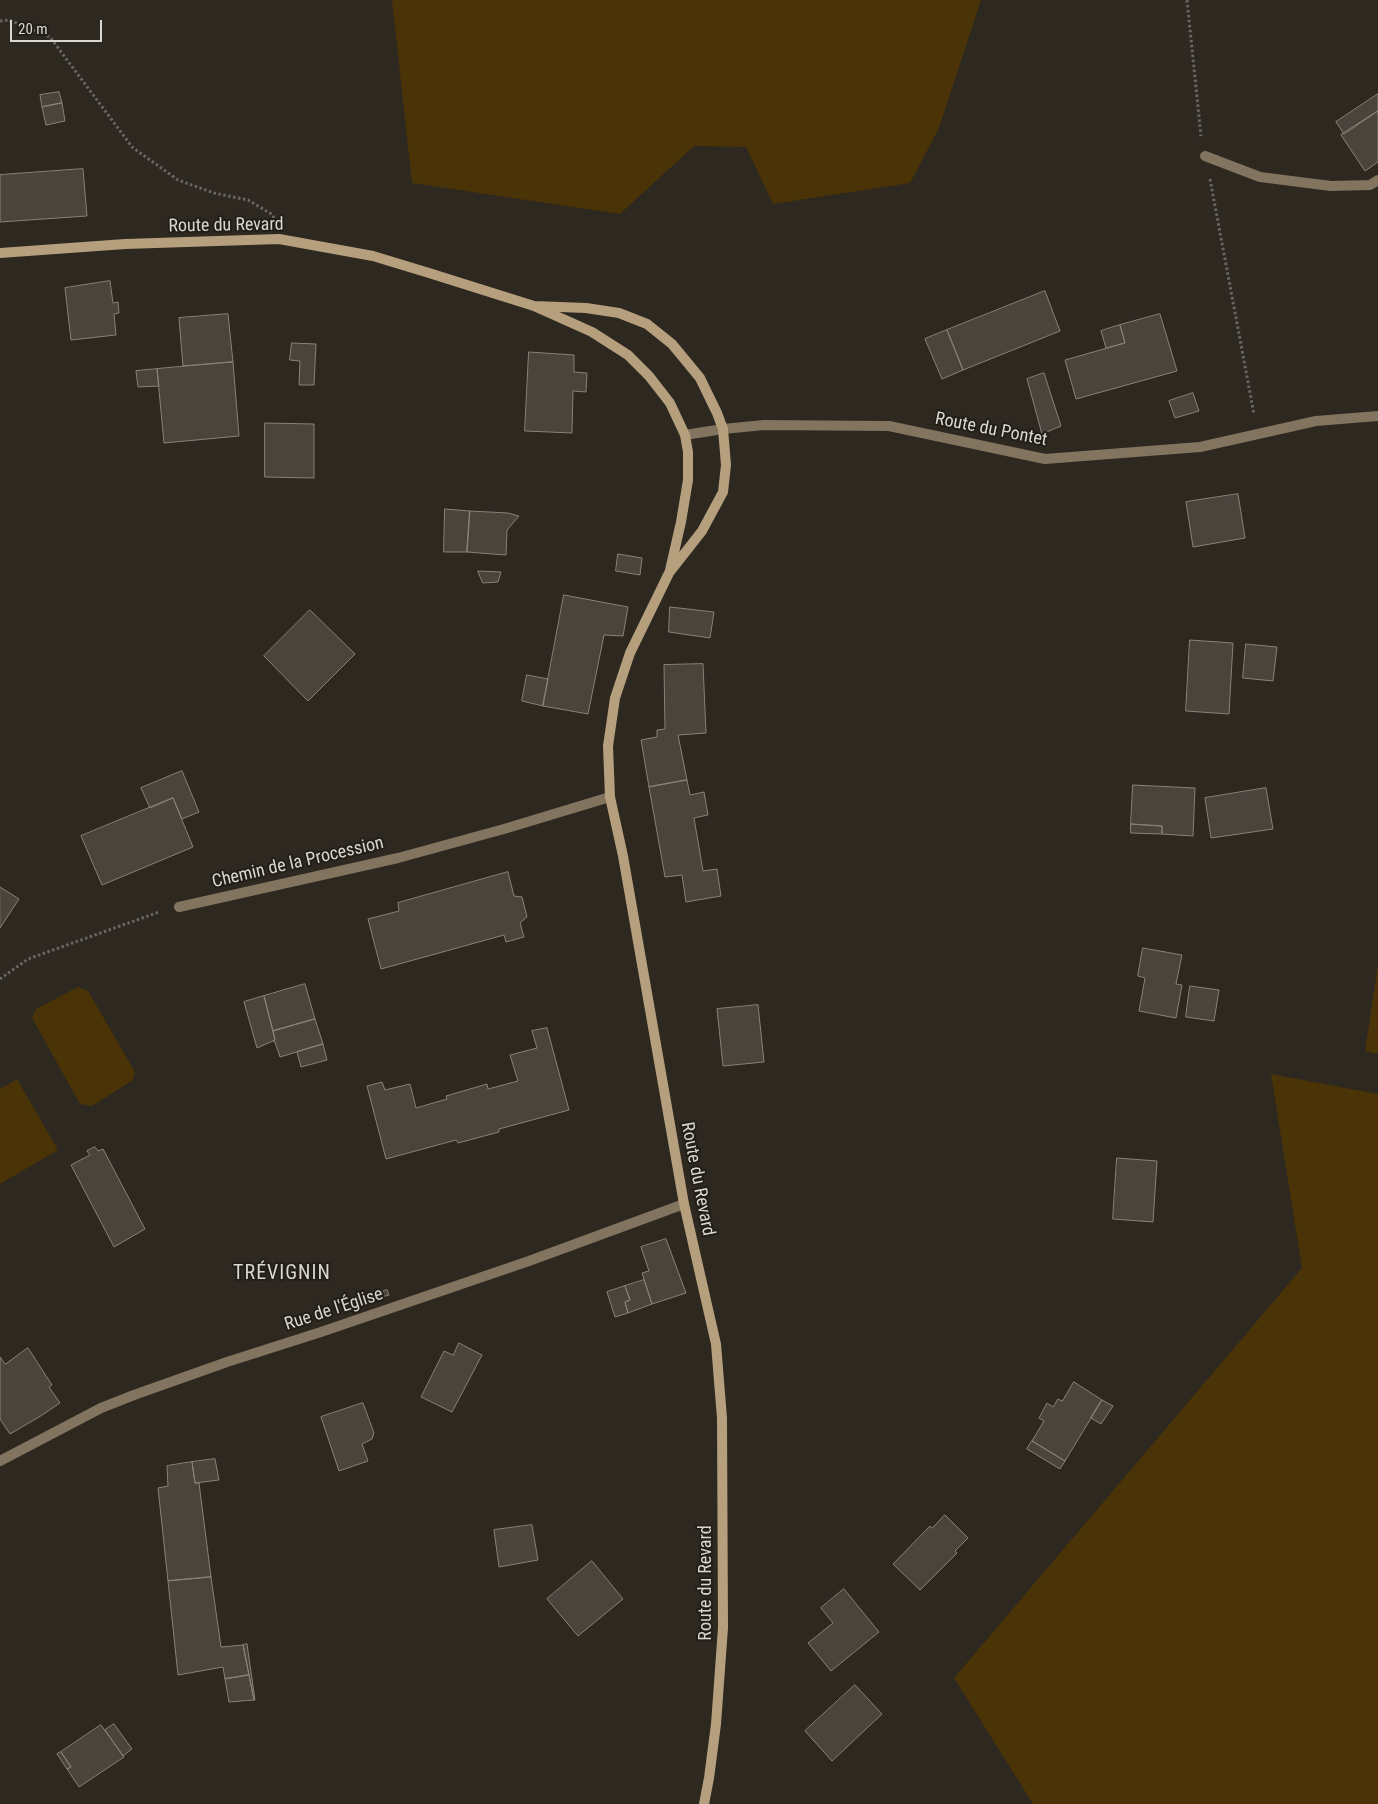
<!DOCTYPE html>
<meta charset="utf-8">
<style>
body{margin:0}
#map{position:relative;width:1378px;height:1804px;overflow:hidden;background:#2d2820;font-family:"Roboto Condensed",sans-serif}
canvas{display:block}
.scale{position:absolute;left:10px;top:20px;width:92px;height:22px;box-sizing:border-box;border:2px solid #dad7d2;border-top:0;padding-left:6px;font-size:15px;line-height:18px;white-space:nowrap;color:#dad7d2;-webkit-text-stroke:4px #231e17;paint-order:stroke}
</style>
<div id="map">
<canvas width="1378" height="1804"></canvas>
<div class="scale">20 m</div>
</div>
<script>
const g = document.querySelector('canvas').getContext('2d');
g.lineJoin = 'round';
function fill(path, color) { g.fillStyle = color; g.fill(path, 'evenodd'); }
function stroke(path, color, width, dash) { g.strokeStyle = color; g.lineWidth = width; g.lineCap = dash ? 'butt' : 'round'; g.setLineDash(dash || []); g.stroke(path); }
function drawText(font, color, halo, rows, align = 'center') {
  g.font = font + ' "Roboto Condensed",sans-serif'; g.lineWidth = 4; g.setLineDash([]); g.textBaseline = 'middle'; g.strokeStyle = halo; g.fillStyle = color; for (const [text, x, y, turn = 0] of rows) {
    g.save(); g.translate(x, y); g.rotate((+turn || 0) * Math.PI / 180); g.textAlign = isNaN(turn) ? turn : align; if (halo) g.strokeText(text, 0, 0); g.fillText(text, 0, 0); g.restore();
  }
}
fill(new Path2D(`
 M 392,0 L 981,0 L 939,128 L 910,183 L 773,204 L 746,147 L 694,146 L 620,214 L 412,183 Z
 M 1378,965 L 1378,1054 L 1365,1051 Z
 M 78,987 L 88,991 L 135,1072 L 133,1080 L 92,1106 L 80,1104 L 32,1018 L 36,1009 Z
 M 1271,1074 L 1378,1094 L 1378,1804 L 1033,1804 L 954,1678 L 1302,1268 Z
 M 17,1079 L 58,1150 L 0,1184 L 0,1089 Z`), '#4a3306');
const building = new Path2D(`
 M 59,92 L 62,103 L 42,107 L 40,95 Z
 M 1378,94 L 1378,111 L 1344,134 L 1336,122 Z
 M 62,103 L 65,121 L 46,125 L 42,107 Z
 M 1378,111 L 1378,162 L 1365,171 L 1341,135 Z
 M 83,169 L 87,216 L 0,222 L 0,175 Z
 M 110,281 L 113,303 L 118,302 L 119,313 L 114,314 L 116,335 L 71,340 L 65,288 Z
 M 1045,291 L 1060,331 L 963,370 L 947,330 Z
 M 228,314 L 233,362 L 183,366 L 179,318 Z
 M 1160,314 L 1177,371 L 1076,399 L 1065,360 L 1125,343 L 1120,325 Z
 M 1120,325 L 1125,343 L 1106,348 L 1101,331 Z
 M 947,330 L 963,370 L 942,379 L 925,339 Z
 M 292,343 L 316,344 L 314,385 L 299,385 L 300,361 L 290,360 Z
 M 529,352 L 574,355 L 574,372 L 587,373 L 586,392 L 573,391 L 572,433 L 525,431 Z
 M 233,362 L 239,436 L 164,443 L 157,369 Z
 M 157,369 L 159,386 L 138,387 L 136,371 Z
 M 1044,373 L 1061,426 L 1042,434 L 1027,379 Z
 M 1193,393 L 1199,411 L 1175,418 L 1169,401 Z
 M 265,423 L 314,424 L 314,478 L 265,477 Z
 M 1238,494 L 1245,538 L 1193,547 L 1186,502 Z
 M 445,509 L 470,511 L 467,552 L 444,552 Z
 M 470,511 L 508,513 L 519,516 L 507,530 L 506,555 L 467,552 Z
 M 618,554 L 642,558 L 640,575 L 616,571 Z
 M 478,571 L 501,572 L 498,582 L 483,583 Z
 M 564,595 L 628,607 L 623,636 L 604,635 L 588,714 L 543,706 Z
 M 670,607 L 714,612 L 710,638 L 669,632 Z
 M 310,610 L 355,654 L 308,701 L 264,656 Z
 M 1190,640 L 1233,643 L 1229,714 L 1186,711 Z
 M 1246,644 L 1277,647 L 1273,681 L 1243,678 Z
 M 703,664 L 706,733 L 678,735 L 687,780 L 649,787 L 641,740 L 657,737 L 657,730 L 665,729 L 664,665 Z
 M 527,675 L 548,679 L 543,706 L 522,701 Z
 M 182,771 L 199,812 L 182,819 L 173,798 L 150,808 L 141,788 Z
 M 687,780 L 690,795 L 704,792 L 708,815 L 694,818 L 703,871 L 717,869 L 721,896 L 686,902 L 682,875 L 665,877 L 649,787 Z
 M 1133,785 L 1195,788 L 1193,836 L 1162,834 L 1162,826 L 1131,824 Z
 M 1266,788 L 1273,829 L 1211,838 L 1205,798 Z
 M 173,798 L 193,847 L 102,885 L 81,836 Z
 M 1131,824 L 1162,826 L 1162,834 L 1131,833 Z
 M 508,872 L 514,896 L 522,897 L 527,917 L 520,923 L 524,937 L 506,942 L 504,935 L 381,969 L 368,919 L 399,911 L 398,903 Z
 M 0,887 L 19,899 L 0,928 Z
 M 1143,948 L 1182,955 L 1176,984 L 1182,985 L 1176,1018 L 1139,1011 L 1145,978 L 1138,976 Z
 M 305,984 L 315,1019 L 273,1031 L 264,996 Z
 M 1190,986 L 1219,990 L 1214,1021 L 1186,1017 Z
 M 264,996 L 275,1040 L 257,1048 L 244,1002 Z
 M 758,1005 L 764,1062 L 723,1066 L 717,1009 Z
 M 315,1019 L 323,1044 L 280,1057 L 275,1042 L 273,1041 L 275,1040 L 273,1031 Z
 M 547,1028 L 569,1110 L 499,1129 L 499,1132 L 458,1143 L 456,1140 L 386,1159 L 367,1086 L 382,1082 L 385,1090 L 410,1084 L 416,1108 L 447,1099 L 446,1096 L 487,1084 L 488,1089 L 518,1081 L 510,1055 L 537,1048 L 532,1031 Z
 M 323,1044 L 327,1060 L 301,1067 L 297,1052 Z
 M 95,1147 L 98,1151 L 103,1149 L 145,1229 L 114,1247 L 71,1165 L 90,1155 L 87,1151 Z
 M 1117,1158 L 1157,1161 L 1153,1222 L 1113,1219 Z
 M 666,1239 L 686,1293 L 652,1304 L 642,1273 L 649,1271 L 641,1247 Z
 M 644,1280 L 652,1304 L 628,1313 L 625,1302 L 630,1300 L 625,1286 Z
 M 625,1286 L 630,1300 L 625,1302 L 628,1313 L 615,1317 L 607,1292 Z
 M 387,1290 L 389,1295 L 360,1304 L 359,1299 Z
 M 459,1343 L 482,1355 L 452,1412 L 421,1397 L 444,1351 L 453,1355 Z
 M 28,1348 L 52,1385 L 49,1387 L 60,1403 L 39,1417 L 10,1434 L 0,1419 L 0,1357 L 5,1364 Z
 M 1074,1382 L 1102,1400 L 1065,1461 L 1032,1441 L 1044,1421 L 1039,1418 L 1047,1403 L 1053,1407 L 1058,1399 L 1062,1401 Z
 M 1102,1400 L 1113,1406 L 1101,1424 L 1091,1418 Z
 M 363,1403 L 374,1433 L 372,1439 L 362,1444 L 368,1461 L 339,1471 L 321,1417 Z
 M 1032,1441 L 1065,1461 L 1060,1469 L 1027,1449 Z
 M 215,1459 L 219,1480 L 195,1483 L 192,1462 Z
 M 192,1462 L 195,1483 L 199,1483 L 211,1577 L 168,1581 L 158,1488 L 168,1486 L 167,1466 Z
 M 945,1515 L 968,1538 L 955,1551 L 957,1553 L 920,1590 L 893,1564 L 930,1526 L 932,1528 Z
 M 532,1525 L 538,1560 L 499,1567 L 494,1530 Z
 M 592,1561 L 623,1599 L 578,1636 L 547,1599 Z
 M 211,1577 L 221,1647 L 243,1645 L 249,1675 L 225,1679 L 223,1667 L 178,1675 L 168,1581 Z
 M 844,1589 L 879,1632 L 831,1671 L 808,1643 L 833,1623 L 821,1608 Z
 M 247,1644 L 255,1700 L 254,1700 L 243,1645 Z
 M 249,1675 L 254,1700 L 229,1702 L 225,1679 Z
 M 855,1685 L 882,1714 L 832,1761 L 805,1731 Z
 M 114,1724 L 132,1749 L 123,1756 L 105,1730 Z
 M 101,1725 L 124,1757 L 79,1787 L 67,1769 L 71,1767 L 61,1752 Z
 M 61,1752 L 71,1767 L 67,1769 L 57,1754 Z`);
fill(building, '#4a443d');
stroke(building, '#888279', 1);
stroke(new Path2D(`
 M 1187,0 L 1201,136
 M 0,21 L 9,20 L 50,37 L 132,147 L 178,180 L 214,193 L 248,200 L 273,215 L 274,219
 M 1210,179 L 1254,414
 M 0,979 L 28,959 L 159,912`), '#6a665f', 3, [2.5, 2.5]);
stroke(new Path2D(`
 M 1205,156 L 1260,177 L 1331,186 L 1370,185 L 1378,180`), '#82745f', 10);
stroke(new Path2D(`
 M 685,435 L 723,429 L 764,425 L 889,426 L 1045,459 L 1200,447 L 1316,421 L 1378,416
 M 179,907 L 398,858 L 504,829 L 610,797
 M 0,1461 L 101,1408 L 134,1395 L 227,1362 L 321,1332 L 529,1261 L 684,1204`), '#82745f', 10);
stroke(new Path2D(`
 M 0,253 L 125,244 L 279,239 L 373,256 L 429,273 L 534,306 L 592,332 L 628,355 L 649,376 L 670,403 L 685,435 L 688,452 L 688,480 L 681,522 L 670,570
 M 534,306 L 586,308 L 619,313 L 647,324 L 672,344 L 700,378 L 717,413 L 723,429 L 726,465 L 723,492 L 702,531 L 669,573 L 630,653 L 615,698 L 608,746 L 610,797 L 623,856 L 684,1204 L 716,1344 L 722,1418 L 723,1628 L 716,1724 L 709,1778 L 704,1804`), '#b69f7d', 10);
drawText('18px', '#dad7d2', '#231e17', [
 ["Route du Revard",226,226,-1],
 ["Route du Pontet",991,430,11],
 ["Chemin de la Procession",298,863,-13],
 ["Route du Revard",697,1179,79],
 ["Rue de l'Église",334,1310,-18],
 ["Route du Revard",706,1583,-90]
]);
g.letterSpacing = '1px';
drawText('20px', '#dad7d2', '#231e17', [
 ["TRÉVIGNIN",282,1274]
]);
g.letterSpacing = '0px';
</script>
